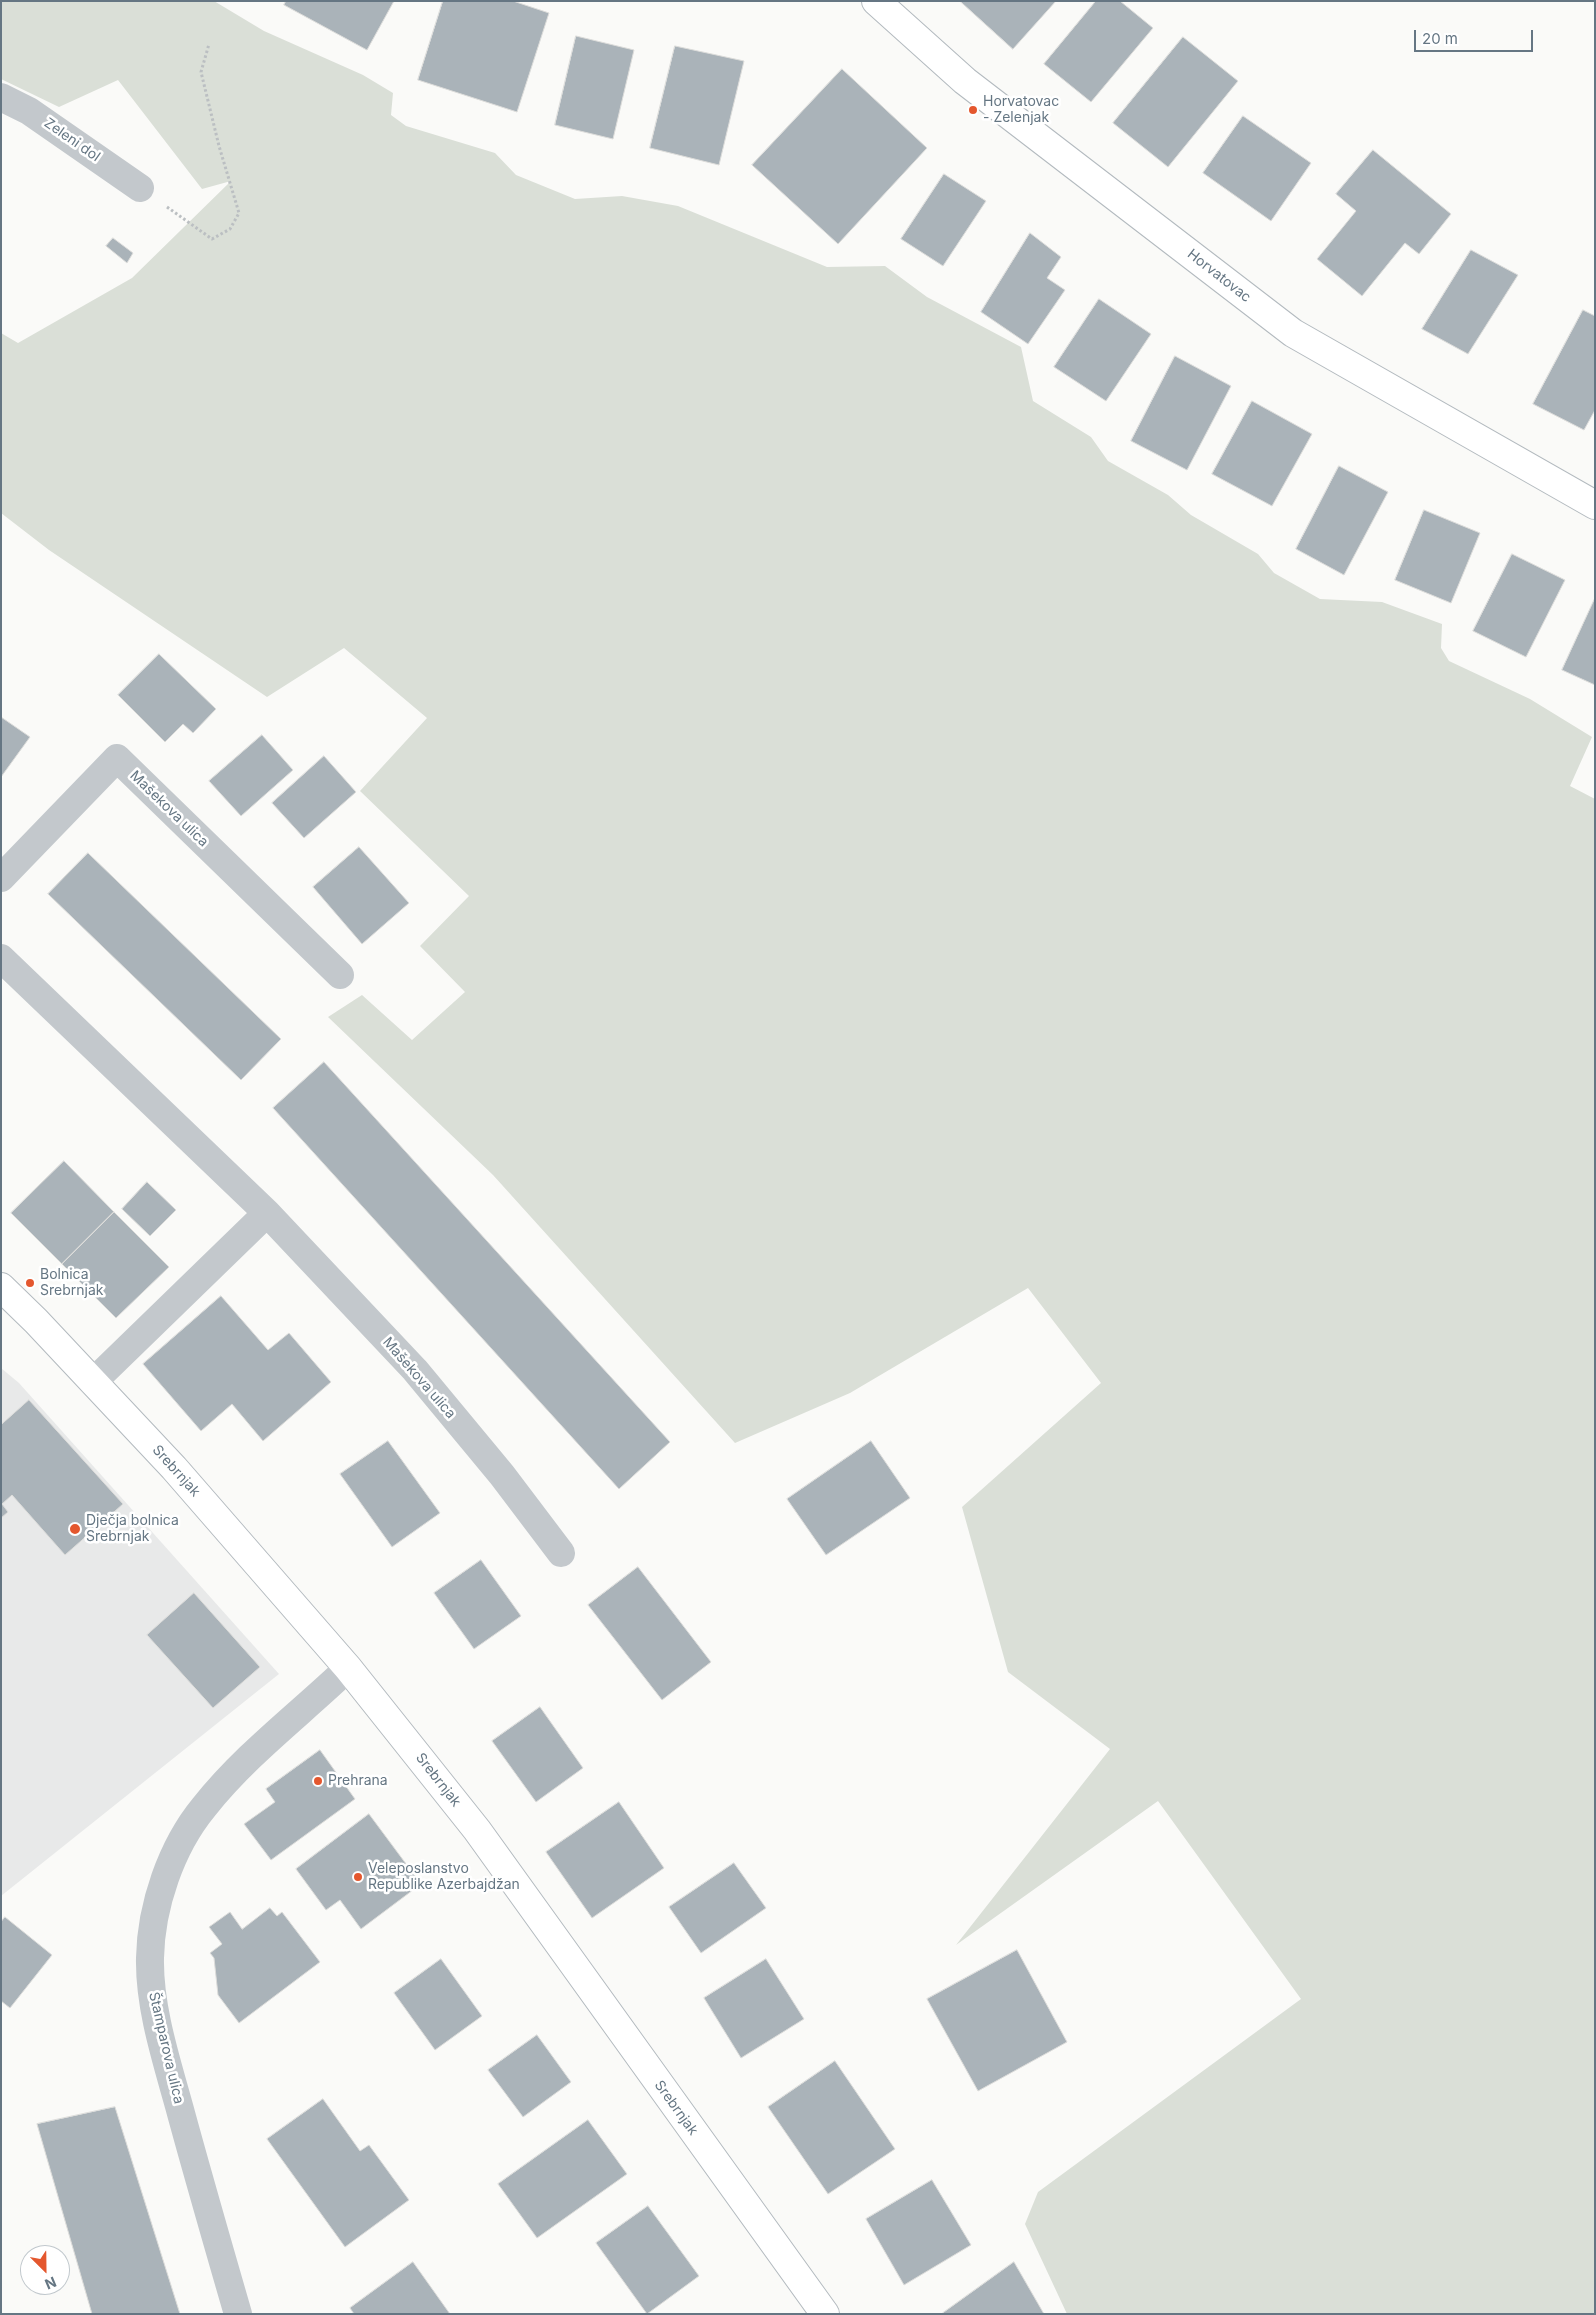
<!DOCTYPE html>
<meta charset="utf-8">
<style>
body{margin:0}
#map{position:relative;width:1596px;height:2315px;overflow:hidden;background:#fafaf8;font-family:Inter,sans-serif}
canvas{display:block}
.frame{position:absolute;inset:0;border:2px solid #657683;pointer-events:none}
.north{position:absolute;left:20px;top:2245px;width:50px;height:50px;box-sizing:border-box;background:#fff;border:1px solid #c1c8cd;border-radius:50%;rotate:157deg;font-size:14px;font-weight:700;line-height:20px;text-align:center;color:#657683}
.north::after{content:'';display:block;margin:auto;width:18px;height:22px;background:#e4572e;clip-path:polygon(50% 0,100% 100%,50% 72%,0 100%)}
.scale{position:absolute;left:1414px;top:30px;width:119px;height:22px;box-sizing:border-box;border:2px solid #657683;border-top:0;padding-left:6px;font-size:15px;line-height:18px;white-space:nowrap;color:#657683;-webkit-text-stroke:4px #fff;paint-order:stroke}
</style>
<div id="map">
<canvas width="1596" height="2315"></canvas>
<div class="frame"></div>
<div class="north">N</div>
<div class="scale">20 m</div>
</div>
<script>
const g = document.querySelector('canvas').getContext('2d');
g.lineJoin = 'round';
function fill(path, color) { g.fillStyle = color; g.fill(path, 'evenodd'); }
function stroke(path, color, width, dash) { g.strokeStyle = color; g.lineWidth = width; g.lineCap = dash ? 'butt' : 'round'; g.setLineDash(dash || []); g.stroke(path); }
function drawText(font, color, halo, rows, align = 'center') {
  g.font = font + ' Inter,sans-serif'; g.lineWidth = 5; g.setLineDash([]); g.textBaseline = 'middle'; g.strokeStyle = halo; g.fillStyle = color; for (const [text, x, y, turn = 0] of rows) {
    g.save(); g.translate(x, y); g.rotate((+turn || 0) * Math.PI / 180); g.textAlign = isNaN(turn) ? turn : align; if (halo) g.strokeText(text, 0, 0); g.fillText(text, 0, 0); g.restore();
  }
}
fill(new Path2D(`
 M 1,1368 L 19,1383 L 279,1674 L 1,1896 Z`), '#e8e9e9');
fill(new Path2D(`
 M 1,1 L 214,1 L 264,31 L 363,75 L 393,93 L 391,115 L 406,126 L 495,153 L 516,175 L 575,199 L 622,196 L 678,206 L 827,267 L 885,266 L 927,297 L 1021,347 L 1033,401 L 1091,437 L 1108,461 L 1168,495 L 1191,515 L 1258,554 L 1274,573 L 1320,599 L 1382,602 L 1442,624 L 1441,648 L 1449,661 L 1530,699 L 1592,737 L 1570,786 L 1595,799 L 1595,2314 L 1067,2314 L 1025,2224 L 1038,2192 L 1301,1999 L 1158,1801 L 956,1945 L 1110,1749 L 1008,1672 L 962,1507 L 1101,1383 L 1028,1288 L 850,1393 L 735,1443 L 493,1175 L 328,1017 L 362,995 L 412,1040 L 465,992 L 420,946 L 469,896 L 360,791 L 427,718 L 344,648 L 267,697 L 49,550 L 1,513 L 1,333 L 18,343 L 132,278 L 231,181 L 202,189 L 118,80 L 59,107 L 1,79 Z`), '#dadfd7');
const building = new Path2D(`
 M 286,1 L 394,1 L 367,50 L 284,5 Z
 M 443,1 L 513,1 L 549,13 L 517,112 L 418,80 Z
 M 960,1 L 1056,1 L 1013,49 Z
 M 1096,1 L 1120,1 L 1153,28 L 1091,102 L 1044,64 Z
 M 576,36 L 634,50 L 613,139 L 555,125 Z
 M 1183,37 L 1238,81 L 1168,167 L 1113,123 Z
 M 675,46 L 744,61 L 719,165 L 650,148 Z
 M 842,69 L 927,148 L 838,244 L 752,165 Z
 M 1243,116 L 1311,163 L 1271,221 L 1203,173 Z
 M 1373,150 L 1451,214 L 1419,254 L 1405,243 L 1362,296 L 1317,259 L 1356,211 L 1336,194 Z
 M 944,174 L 986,201 L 943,266 L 901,239 Z
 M 1030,233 L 1061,257 L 1047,278 L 1065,290 L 1028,344 L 981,312 Z
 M 113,238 L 133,253 L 127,263 L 106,246 Z
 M 1471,250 L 1518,275 L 1468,354 L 1422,329 Z
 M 1099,299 L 1151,334 L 1106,401 L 1054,367 Z
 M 1583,310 L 1595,316 L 1595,410 L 1584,430 L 1533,404 Z
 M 1175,356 L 1231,386 L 1187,470 L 1131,441 Z
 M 1252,401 L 1312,434 L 1272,506 L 1212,474 Z
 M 1339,466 L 1388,492 L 1344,575 L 1296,549 Z
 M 1424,510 L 1480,533 L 1451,603 L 1395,580 Z
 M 1512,554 L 1565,580 L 1526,657 L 1473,631 Z
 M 1595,598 L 1595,685 L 1562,670 Z
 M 159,654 L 216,709 L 193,733 L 183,724 L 165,742 L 118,695 Z
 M 1,717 L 30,737 L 1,777 Z
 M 262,735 L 293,770 L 241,816 L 209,781 Z
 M 324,756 L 356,792 L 304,838 L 272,803 Z
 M 359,847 L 409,903 L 362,944 L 313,887 Z
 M 88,853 L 281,1039 L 241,1080 L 48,894 Z
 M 324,1062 L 670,1442 L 619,1489 L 273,1108 Z
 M 64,1161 L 114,1212 L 62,1264 L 11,1213 Z
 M 147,1182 L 176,1210 L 150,1236 L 122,1209 Z
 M 114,1212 L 169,1267 L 116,1318 L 62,1264 Z
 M 221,1296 L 268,1350 L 289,1333 L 331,1382 L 263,1441 L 232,1404 L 201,1431 L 143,1364 Z
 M 29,1400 L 123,1504 L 65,1555 L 12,1495 L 2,1504 L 8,1512 L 1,1518 L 1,1425 Z
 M 388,1441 L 440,1513 L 392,1547 L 340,1474 Z
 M 871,1441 L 910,1498 L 826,1555 L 787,1499 Z
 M 481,1560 L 521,1616 L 474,1649 L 434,1593 Z
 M 638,1567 L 711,1662 L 662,1700 L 588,1605 Z
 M 194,1593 L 260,1667 L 213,1708 L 147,1635 Z
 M 540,1707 L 583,1768 L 536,1802 L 492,1741 Z
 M 320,1750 L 355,1799 L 271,1860 L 244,1824 L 275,1802 L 266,1789 Z
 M 619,1802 L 664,1868 L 592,1918 L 546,1852 Z
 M 369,1814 L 421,1884 L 361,1929 L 340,1900 L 326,1910 L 296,1869 Z
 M 734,1863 L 766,1908 L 701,1953 L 669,1907 Z
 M 270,1908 L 277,1916 L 282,1912 L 320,1962 L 239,2023 L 218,1995 L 214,1958 L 210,1953 L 222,1944 L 209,1927 L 230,1912 L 242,1929 Z
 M 5,1917 L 52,1955 L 10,2008 L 1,2001 L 1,1922 Z
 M 1017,1950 L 1067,2042 L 978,2091 L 927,1999 Z
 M 441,1959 L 482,2016 L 435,2050 L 394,1993 Z
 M 766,1959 L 804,2019 L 741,2058 L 704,1998 Z
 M 537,2035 L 571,2082 L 523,2117 L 488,2070 Z
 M 835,2061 L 895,2149 L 828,2194 L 768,2107 Z
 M 323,2099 L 360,2151 L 369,2145 L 409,2200 L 345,2247 L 267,2139 Z
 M 115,2107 L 180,2314 L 92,2314 L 37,2124 Z
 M 588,2120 L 627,2174 L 537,2238 L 498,2184 Z
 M 932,2180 L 971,2245 L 904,2285 L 866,2219 Z
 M 648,2206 L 699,2276 L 647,2314 L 596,2243 Z
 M 413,2262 L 450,2314 L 354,2314 L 350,2308 Z
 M 1014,2262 L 1044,2314 L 944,2314 L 943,2313 Z`);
fill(building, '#aab3b9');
stroke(building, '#dcdcda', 1);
const secondary = new Path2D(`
 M 876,1 L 965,81 L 1293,333 L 1595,505
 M 1,1287 L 36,1321 L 174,1468 L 348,1668 L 477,1830 L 825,2314`);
stroke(secondary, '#b3babf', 30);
stroke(new Path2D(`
 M 167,207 L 212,239 L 230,229 L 239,213 L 219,146 L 201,72 L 209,44`), '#bbbfc2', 3, [2.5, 2.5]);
stroke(new Path2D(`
 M 1,97 L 29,111 L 140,188
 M 1,878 L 117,758 L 340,975
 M 1,958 L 267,1213 L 93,1382
 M 267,1213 L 415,1370 L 502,1475 L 561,1553
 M 238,2314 C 218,2245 198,2176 179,2106 C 166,2059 149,2007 150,1958 C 151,1906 171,1847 204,1807 C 245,1755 300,1714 348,1668`), '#c3c8cc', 28);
stroke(secondary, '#fff', 28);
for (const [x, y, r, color] of [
 [973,110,5,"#e4572e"],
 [30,1283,5,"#e4572e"],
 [75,1529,6,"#e4572e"],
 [318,1781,5,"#e4572e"],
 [358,1877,5,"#e4572e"]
]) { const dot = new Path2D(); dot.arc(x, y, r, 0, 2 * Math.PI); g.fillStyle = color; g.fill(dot); stroke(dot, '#fff', 2); }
drawText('14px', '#657683', '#fff', [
 ["Horvatovac",983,102],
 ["- Zelenjak",983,118],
 ["Bolnica",40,1275],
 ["Srebrnjak",40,1291],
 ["Dječja bolnica",86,1521],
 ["Srebrnjak",86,1537],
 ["Prehrana",328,1781],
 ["Veleposlanstvo",368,1869],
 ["Republike Azerbajdžan",368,1885]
], 'left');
drawText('14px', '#657683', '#fff', [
 ["Zeleni dol",72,140,35],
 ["Horvatovac",1219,276,38],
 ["Mašekova ulica",169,809,44],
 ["Mašekova ulica",419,1378,49],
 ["Srebrnjak",176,1471,48],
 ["Srebrnjak",438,1780,52],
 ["Štamparova ulica",166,2048,77],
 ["Srebrnjak",676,2108,54]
]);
</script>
